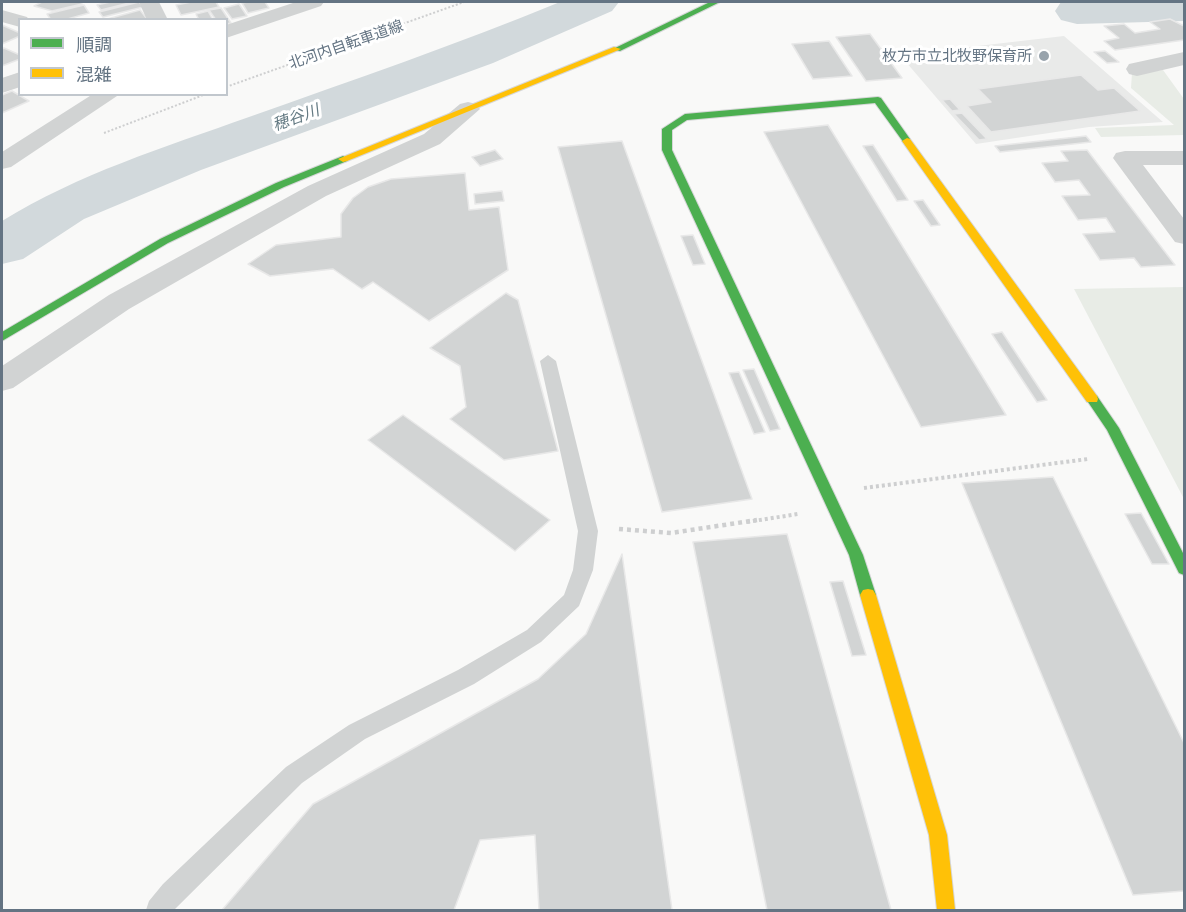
<!DOCTYPE html>
<meta charset="utf-8">
<style>
body{margin:0}
#map{position:relative;width:1186px;height:912px;overflow:hidden;background:#f9f9f8;font-family:Inter,"Noto Sans JP",sans-serif}
canvas{display:block}
.frame{position:absolute;inset:0;border:3px solid #647483;pointer-events:none}
.legend{position:absolute;left:18px;top:18px;width:210px;height:78px;box-sizing:border-box;background:#fff;border:2px solid #c1c7cd;margin:0;padding:8px 10px;list-style:none;font-size:18px;color:#647483}
.legend li{display:flex;align-items:center;gap:12px;height:30px}
.legend b{width:30px;border:2px solid #c1c7cd}
</style>
<div id="map">
<canvas width="1186" height="912"></canvas>
<div class="frame"></div>
<ul class="legend">
<li><b style="height:8px;background:#4caf50"></b>順調</li>
<li><b style="height:8px;background:#ffc107"></b>混雑</li>
</ul>
</div>
<script>
const g = document.querySelector('canvas').getContext('2d');
g.lineJoin = 'round';
function fill(path, color) { g.fillStyle = color; g.fill(path, 'evenodd'); }
function stroke(path, color, width, dash) { g.strokeStyle = color; g.lineWidth = width; g.lineCap = dash ? 'butt' : 'round'; g.setLineDash(dash || []); g.stroke(path); }
function drawText(font, color, halo, rows, align = 'center') {
  g.font = font + ' Inter,"Noto Sans JP",sans-serif'; g.lineWidth = 6; g.setLineDash([]); g.textBaseline = 'middle'; g.strokeStyle = halo; g.fillStyle = color; for (const [text, x, y, turn = 0] of rows) {
    g.save(); g.translate(x, y); g.rotate((+turn || 0) * Math.PI / 180); g.textAlign = isNaN(turn) ? turn : align; if (halo) g.strokeText(text, 0, 0); g.fillText(text, 0, 0); g.restore();
  }
}
fill(new Path2D(`
 M 1064,36 L 1163,122 L 1089,127 L 976,144 L 900,55 Z`), '#e9eae9');
fill(new Path2D(`
 M 1163,70 L 1184,99 L 1184,135 L 1101,137 L 1095,128 L 1174,125 L 1131,88 L 1132,73 Z
 M 1184,287 L 1184,499 L 1074,289 Z`), '#e8ece6');
fill(new Path2D(`
 M 560,2 L 619,2 L 612,11 L 493,63 L 201,170 L 84,219 L 23,259 L 2,264 L 2,221 C 78,174 165,147 249,117 C 353,80 458,44 560,2 Z
 M 1061,2 L 1184,2 L 1184,21 L 1077,24 L 1061,20 L 1055,11 Z`), '#d2d9dc');
const building = new Path2D(`
 M 42,2 L 81,2 L 82,4 L 52,11 L 34,6 Z
 M 110,2 L 133,2 L 101,10 L 97,5 Z
 M 139,2 L 143,7 L 103,17 L 99,12 Z
 M 191,2 L 216,2 L 219,7 L 181,15 L 176,5 Z
 M 248,2 L 265,2 L 269,8 L 248,13 L 242,3 Z
 M 239,4 L 247,16 L 232,19 L 224,8 Z
 M 84,5 L 89,13 L 64,20 L 51,20 L 47,14 Z
 M 221,8 L 231,23 L 226,24 L 226,20 L 216,20 L 209,10 Z
 M 140,10 L 147,19 L 104,20 Z
 M 208,11 L 213,20 L 199,20 L 196,14 Z
 M 1170,19 L 1184,26 L 1184,40 L 1115,50 L 1104,41 L 1119,38 L 1104,26 L 1124,24 L 1135,33 L 1160,29 L 1150,22 Z
 M 2,25 L 20,33 L 20,36 L 2,44 Z
 M 870,34 L 902,78 L 866,81 L 836,37 Z
 M 829,41 L 852,76 L 813,79 L 792,44 Z
 M 4,48 L 20,55 L 20,59 L 2,66 L 2,49 Z
 M 1105,51 L 1119,62 L 1107,63 L 1094,52 Z
 M 1081,75 L 1098,90 L 1114,88 L 1140,111 L 991,132 L 967,106 L 991,102 L 978,89 Z
 M 12,91 L 29,101 L 2,113 L 2,95 Z
 M 950,99 L 960,110 L 952,111 L 942,100 Z
 M 962,113 L 987,139 L 979,140 L 954,114 Z
 M 828,125 L 1006,415 L 921,427 L 764,132 Z
 M 1086,136 L 1091,142 L 1000,152 L 995,146 Z
 M 622,141 L 752,499 L 662,512 L 558,147 Z
 M 873,145 L 908,200 L 897,201 L 863,146 Z
 M 495,150 L 503,159 L 480,166 L 472,157 Z
 M 1087,150 L 1175,265 L 1141,267 L 1134,258 L 1100,260 L 1083,234 L 1115,232 L 1106,218 L 1078,220 L 1062,196 L 1090,195 L 1079,180 L 1055,182 L 1042,163 L 1068,161 L 1061,151 Z
 M 465,173 L 469,210 L 499,207 L 508,270 L 429,321 L 373,282 L 362,289 L 333,269 L 270,276 L 248,264 L 276,245 L 341,237 L 341,214 L 353,198 L 368,187 L 391,179 Z
 M 502,191 L 504,201 L 475,204 L 474,194 Z
 M 923,200 L 940,225 L 931,226 L 914,201 Z
 M 693,235 L 705,264 L 693,265 L 681,236 Z
 M 506,293 L 518,300 L 558,451 L 504,460 L 450,419 L 466,407 L 460,366 L 430,348 Z
 M 1002,332 L 1047,400 L 1037,402 L 992,334 Z
 M 754,369 L 780,429 L 770,431 L 743,370 Z
 M 739,372 L 765,432 L 754,434 L 729,373 Z
 M 403,415 L 550,520 L 515,551 L 368,440 Z
 M 1053,477 L 1184,743 L 1184,891 L 1133,895 L 962,483 Z
 M 1141,513 L 1169,564 L 1152,564 L 1125,514 Z
 M 787,534 L 891,910 L 767,910 L 693,542 Z
 M 622,554 L 672,910 L 539,910 L 535,835 L 480,840 L 454,910 L 222,910 L 313,804 L 538,679 L 586,634 Z
 M 843,581 L 866,655 L 852,656 L 830,582 Z`);
fill(building, '#d2d4d4');
stroke(building, '#e8e8e8', 1.5);
const fast = new Path2D(`
 M 710,2 L 720,2 L 620,51 L 613,49 Z
 M 878,97 L 881,98 L 910,139 L 910,143 L 904,143 L 875,103 L 687,120 L 672,130 L 672,150 L 863,555 L 876,595 L 873,600 L 868,601 L 863,600 L 860,595 L 849,555 L 662,150 L 662,129 L 685,114 Z
 M 343,156 L 348,159 L 347,161 L 284,187 L 168,243 L 2,341 L 2,332 L 160,239 L 276,183 Z
 M 1092,394 L 1097,396 L 1119,428 L 1184,555 L 1184,575 L 1179,573 L 1107,430 L 1086,399 Z`);
const slow = new Path2D(`
 M 614,47 L 621,49 L 347,161 L 343,162 L 338,159 Z
 M 907,138 L 910,139 L 1097,396 L 1098,399 L 1097,402 L 1087,402 L 902,141 Z
 M 868,589 L 873,590 L 876,595 L 947,835 L 955,910 L 937,910 L 929,835 L 860,595 L 863,590 Z`);
stroke(fast, '#d6d7d8', 2);
stroke(slow, '#d6d7d8', 2);
stroke(new Path2D(`
 M 226,87 L 464,2
 M 104,133 L 206,94`), '#cecfd0', 2, [2, 2]);
stroke(new Path2D(`
 M 864,488 L 1088,459
 M 747,522 L 798,514`), '#cecfd0', 4, [3, 3]);
stroke(new Path2D(`
 M 619,529 L 671,533 L 757,520`), '#cecfd0', 4.5, [4, 4]);
fill(new Path2D(`
 M 548,355 L 556,361 L 598,531 L 593,570 L 579,606 L 541,642 L 474,684 L 365,739 L 302,783 L 174,910 L 146,910 L 149,901 L 163,884 L 286,767 L 349,725 L 458,670 L 527,630 L 564,595 L 573,570 L 578,531 L 540,361 Z`), '#d1d3d3');
fill(new Path2D(`
 M 139,2 L 159,2 L 168,20 L 147,20 Z
 M 296,2 L 324,2 L 321,6 L 226,38 L 226,25 Z
 M 2,10 L 27,17 L 29,20 L 20,20 L 20,27 L 2,22 Z
 M 1184,52 L 1184,65 L 1137,76 L 1129,74 L 1126,69 L 1129,64 Z
 M 20,72 L 20,87 L 2,93 L 2,78 Z
 M 93,94 L 120,94 L 11,167 L 2,169 L 2,152 Z
 M 468,102 L 476,104 L 480,109 L 440,144 L 326,196 L 129,309 L 13,388 L 2,391 L 2,366 L 109,295 L 308,186 L 424,134 L 460,104 Z
 M 1125,151 L 1184,151 L 1184,165 L 1143,165 L 1184,219 L 1184,244 L 1175,242 L 1113,158 L 1116,153 Z`), '#d1d3d3');
fill(fast, '#4caf50');
fill(slow, '#ffc107');
for (const [x, y, r, color] of [
 [1044,56,6,"#98a3ac"]
]) { const dot = new Path2D(); dot.arc(x, y, r, 0, 2 * Math.PI); g.fillStyle = color; g.fill(dot); stroke(dot, '#fff', 2); }
drawText('15px', '#647483', '#fff', [
 ["北河内自転車道線",346,45,-19]
]);
drawText('15px', '#647483', '#fff', [
 ["枚方市立北牧野保育所",1032,56]
], 'right');
drawText('italic 16px', '#647a83', '#fff', [
 ["穂谷川",296,118,-20]
]);
</script>
